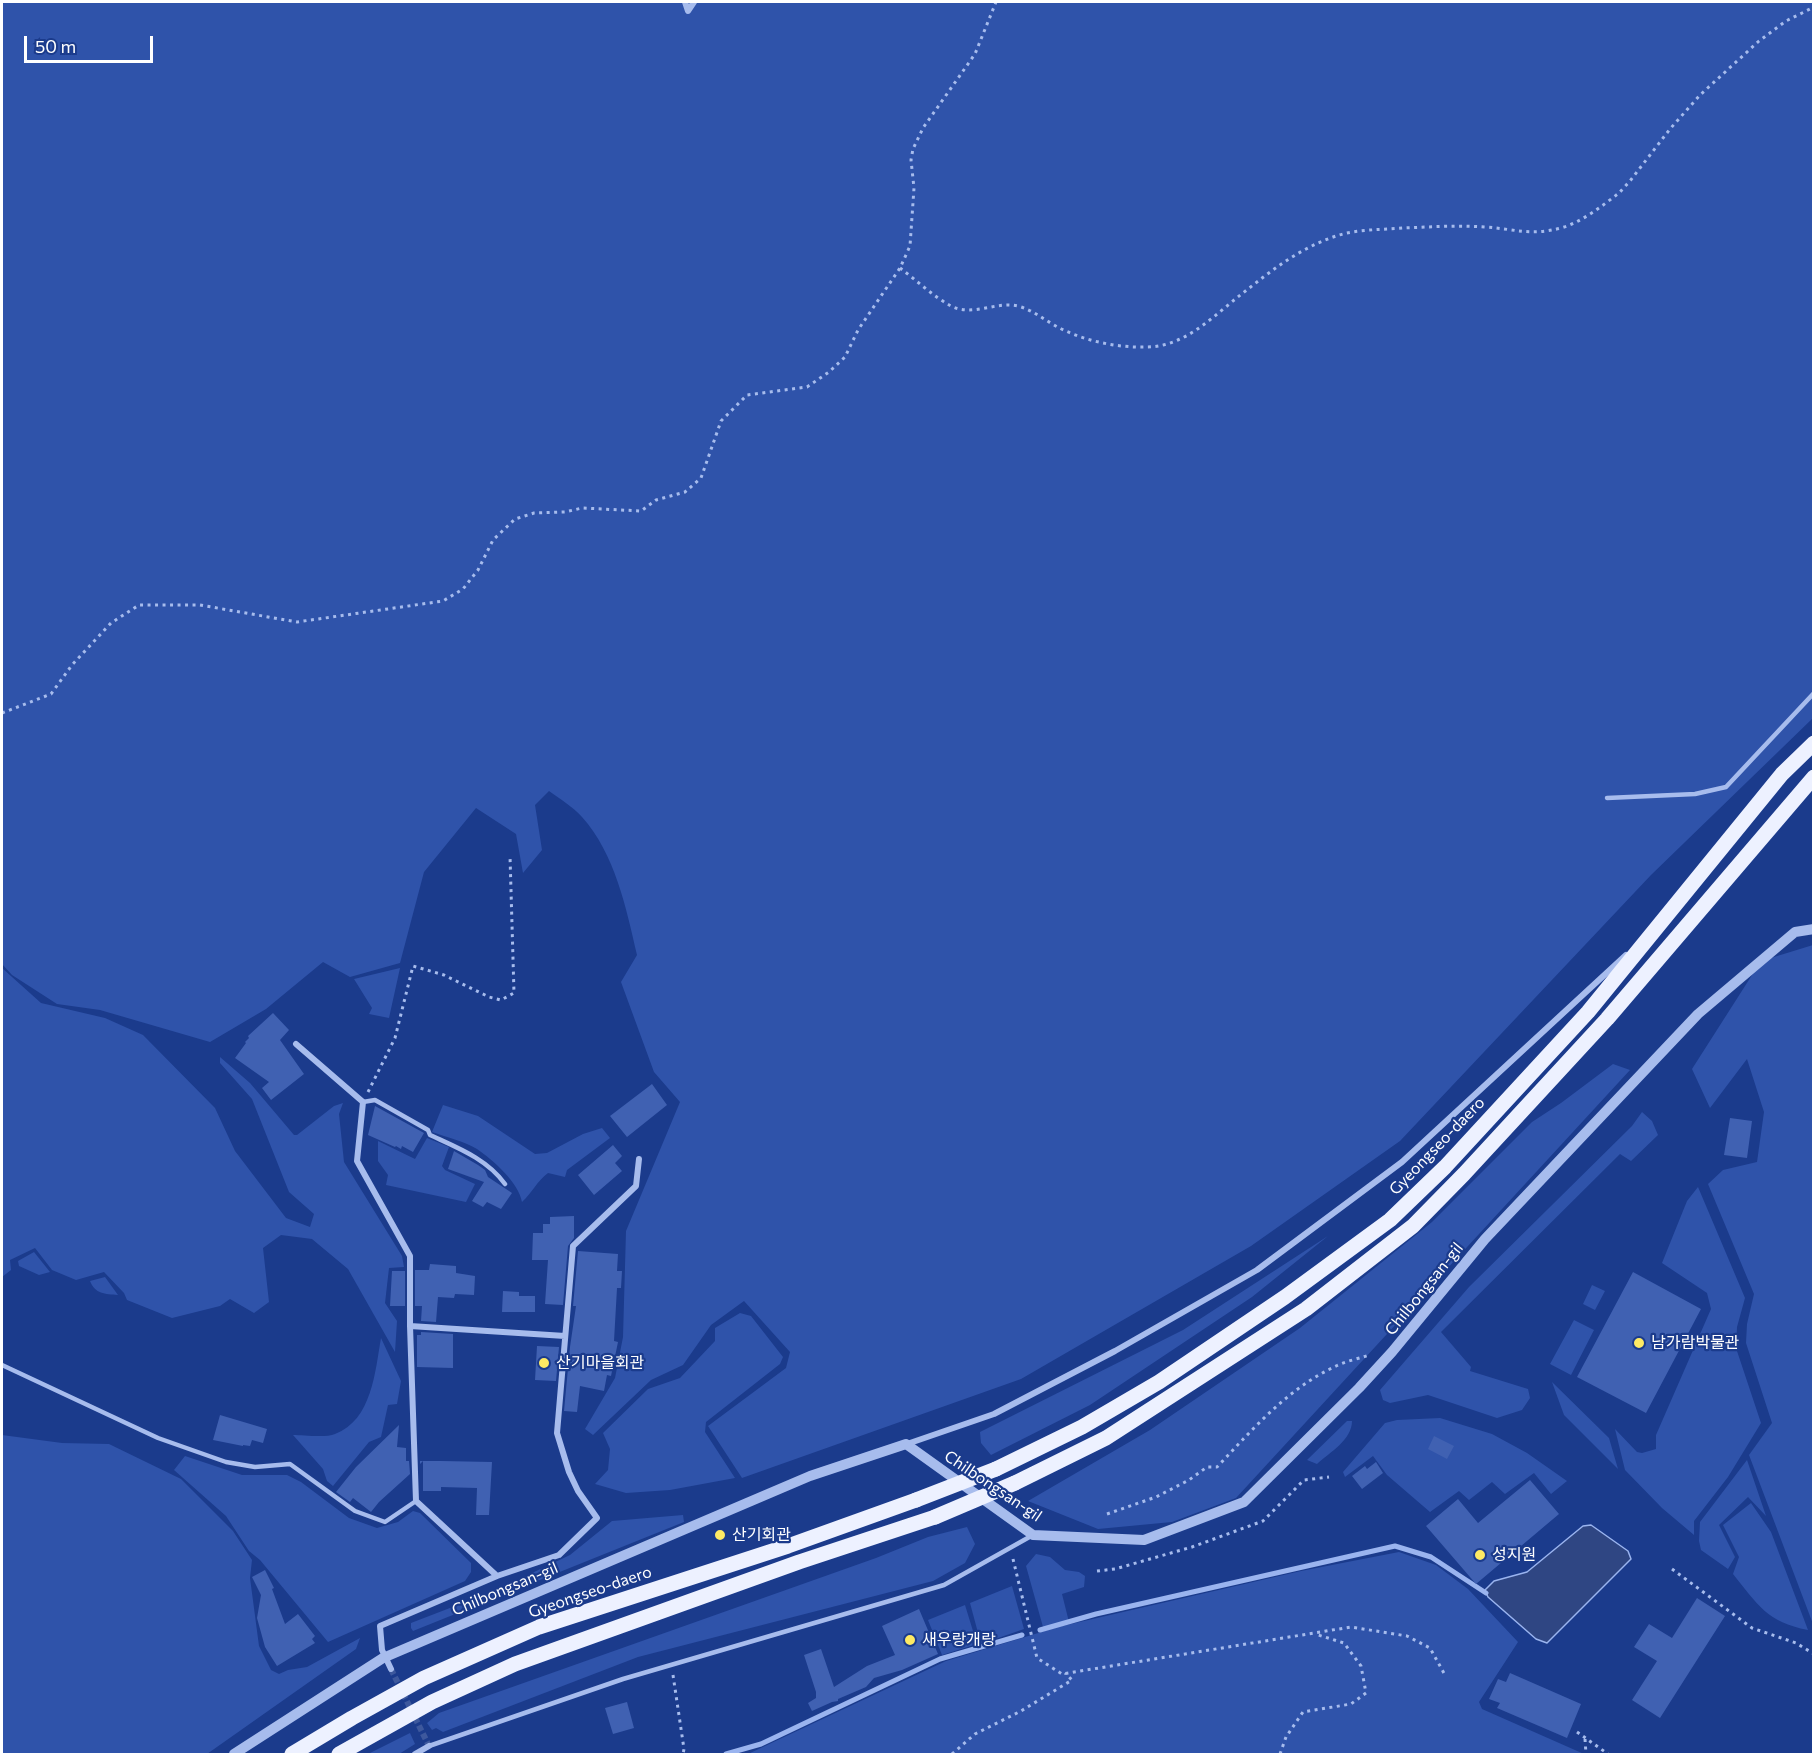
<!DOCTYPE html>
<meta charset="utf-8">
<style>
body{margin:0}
#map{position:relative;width:1815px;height:1756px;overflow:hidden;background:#1b3b8c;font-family:Commissioner,sans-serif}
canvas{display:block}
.frame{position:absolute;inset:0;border:3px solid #fff;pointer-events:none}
.scale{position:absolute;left:24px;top:36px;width:129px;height:27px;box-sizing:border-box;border:3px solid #fff;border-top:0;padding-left:8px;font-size:18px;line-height:21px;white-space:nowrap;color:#fff;-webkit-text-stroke:4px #1b3b8c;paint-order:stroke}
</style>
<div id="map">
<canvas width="1815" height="1756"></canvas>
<div class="frame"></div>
<div class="scale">50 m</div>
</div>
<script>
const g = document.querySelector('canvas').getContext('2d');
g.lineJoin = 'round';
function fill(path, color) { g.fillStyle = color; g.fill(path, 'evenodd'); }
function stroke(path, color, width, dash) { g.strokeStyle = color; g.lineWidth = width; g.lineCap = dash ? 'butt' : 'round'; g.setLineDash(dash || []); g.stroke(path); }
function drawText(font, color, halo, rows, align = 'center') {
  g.font = font + ' Commissioner,"Noto Sans KR",sans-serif'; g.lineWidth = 4.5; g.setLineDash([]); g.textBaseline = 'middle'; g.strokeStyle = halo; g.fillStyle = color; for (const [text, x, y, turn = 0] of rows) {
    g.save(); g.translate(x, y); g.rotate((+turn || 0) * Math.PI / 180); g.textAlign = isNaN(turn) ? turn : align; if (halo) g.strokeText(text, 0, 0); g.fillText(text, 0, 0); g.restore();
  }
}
fill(new Path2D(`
 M 4,2 L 1813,2 L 1813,718 L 1651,875 L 1400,1141 L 1251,1246 L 1021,1379 L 742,1478 L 708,1426 L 786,1368 L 790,1352 L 744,1301 L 711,1325 L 683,1365 L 651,1380 L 593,1435 L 585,1429 L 615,1378 L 623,1337 L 626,1231 L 680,1102 L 654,1072 L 621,982 L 637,955 C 626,907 615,854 582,817 C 573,807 560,799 549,791 L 535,805 L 542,850 L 523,873 L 516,834 L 476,808 L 424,872 L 400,963 L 350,977 L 323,962 L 266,1009 L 210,1042 L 100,1010 L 57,1004 L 12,975 L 2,964 L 2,5 Z
 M 1813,945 L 1813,1624 L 1749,1455 L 1772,1423 L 1746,1343 L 1747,1324 L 1754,1294 L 1708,1184 L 1723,1170 L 1757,1162 L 1764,1112 L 1747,1059 L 1710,1108 L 1692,1069 L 1761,961 Z
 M 2,968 L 41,1003 L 105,1018 L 143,1035 L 215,1108 L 235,1151 L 286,1218 L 310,1227 L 314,1214 L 289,1192 L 252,1099 L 220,1063 L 220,1057 L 250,1083 L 294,1135 L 297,1135 L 334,1106 L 343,1103 L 339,1114 L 344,1162 L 402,1256 L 404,1267 L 389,1268 L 385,1303 L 397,1321 L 395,1352 L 348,1269 L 312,1239 L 281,1235 L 263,1248 L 269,1302 L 254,1313 L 230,1299 L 220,1306 L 172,1318 L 127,1300 L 124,1293 L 104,1272 L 76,1280 L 52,1270 L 35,1248 L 10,1260 L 11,1270 L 2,1277 Z
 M 400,968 L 389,1018 L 369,1014 L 372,1008 L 354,979 Z
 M 1613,1064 L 1630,1070 L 1236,1498 L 1172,1522 L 1098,1529 L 1028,1501 L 1150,1430 L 1300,1328 L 1432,1222 L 1532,1122 L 1561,1103 Z
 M 443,1105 L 478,1116 L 535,1154 L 547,1153 L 583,1134 L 602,1128 L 610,1138 L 567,1170 L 565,1177 L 548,1173 C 537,1181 532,1193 522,1202 C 519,1183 493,1160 477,1149 C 464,1141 446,1137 432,1132 Z
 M 1642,1112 L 1652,1121 L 1658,1135 L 1631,1161 L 1620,1154 L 1441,1332 L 1471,1367 L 1470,1371 L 1528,1389 L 1530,1398 L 1522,1410 L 1497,1418 L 1428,1395 L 1390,1403 L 1383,1400 L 1380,1390 L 1469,1287 L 1632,1126 Z
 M 427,1138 L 449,1147 L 442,1166 L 445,1170 L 475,1184 L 466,1202 L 386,1185 L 388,1175 L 378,1161 L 378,1141 L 415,1159 Z
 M 1698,1187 L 1745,1298 L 1737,1327 L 1736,1348 L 1761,1423 L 1728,1477 L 1694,1521 L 1694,1535 L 1662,1508 L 1625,1470 L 1615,1429 L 1637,1452 L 1642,1453 L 1656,1449 L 1656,1435 L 1711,1309 L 1707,1293 L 1662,1263 L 1687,1201 Z
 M 1328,1236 L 1252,1297 L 1090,1405 L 991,1455 L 981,1443 L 980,1432 L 1183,1330 Z
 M 34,1252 L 50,1272 L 39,1275 L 19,1266 L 18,1261 Z
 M 105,1277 L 118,1295 C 105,1294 95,1294 90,1281 Z
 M 1592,1285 L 1605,1291 L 1595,1310 L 1583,1304 Z
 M 740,1313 L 751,1316 L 783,1357 L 780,1364 L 706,1422 L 705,1432 L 735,1478 L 670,1490 L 626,1493 L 595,1484 L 608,1470 L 610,1449 L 603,1433 L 648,1389 L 680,1378 L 715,1341 L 715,1328 Z
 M 1574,1320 L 1594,1330 L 1571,1375 L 1550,1364 Z
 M 381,1338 L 401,1381 L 397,1404 L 388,1405 L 381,1437 L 369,1442 L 333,1486 L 327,1481 L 323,1469 L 293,1435 C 303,1435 326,1438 335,1434 C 372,1420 375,1372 381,1338 Z
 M 1552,1382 L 1609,1438 L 1618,1469 L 1564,1415 Z
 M 1440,1418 L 1492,1434 L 1527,1453 L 1567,1481 L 1551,1494 L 1534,1473 L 1505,1494 L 1492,1482 L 1469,1500 L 1459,1491 L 1430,1512 L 1387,1475 L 1373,1456 L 1345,1477 L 1343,1472 L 1385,1423 L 1397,1420 Z
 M 1347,1421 L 1352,1421 C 1352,1440 1330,1452 1317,1464 L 1307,1460 Z
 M 2,1435 L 62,1443 L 109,1444 L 181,1479 L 233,1531 L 252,1560 L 250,1578 L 259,1646 L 271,1670 L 279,1674 L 288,1670 L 307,1667 L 360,1638 L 356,1649 L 207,1754 L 2,1754 Z
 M 185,1456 L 242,1475 L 287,1475 L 301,1482 L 349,1518 L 377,1528 L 398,1522 L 413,1511 L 420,1513 L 471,1563 L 471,1572 L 465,1581 L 328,1642 L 260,1560 L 249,1551 L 226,1516 L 174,1470 Z
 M 1747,1460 L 1766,1516 L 1748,1497 L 1719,1525 L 1735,1557 L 1728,1569 L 1701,1550 L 1699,1541 L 1700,1522 Z
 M 1751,1503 L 1771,1532 L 1808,1630 C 1767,1622 1758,1605 1733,1574 L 1739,1557 L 1723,1525 Z
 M 683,1515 L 684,1522 L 413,1631 L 411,1628 L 411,1623 L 494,1591 L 570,1555 L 612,1521 Z
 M 967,1527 L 975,1544 L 965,1563 L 933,1581 L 638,1657 L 443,1732 L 436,1728 L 432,1730 L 427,1723 L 439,1713 L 876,1558 L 928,1537 Z
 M 1399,1552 L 1436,1565 L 1468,1589 L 1518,1642 L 1479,1702 L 1482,1709 L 1584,1754 L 748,1754 L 946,1661 L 1058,1627 L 1301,1571 Z
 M 1036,1554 L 1050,1557 L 1065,1570 L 1079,1572 L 1085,1576 L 1084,1587 L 1062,1594 L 1069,1622 L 1043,1627 L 1026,1566 Z
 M 1012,1586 L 1024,1629 L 981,1644 L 970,1603 Z
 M 965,1605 L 977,1644 L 942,1655 L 928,1620 Z
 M 410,1733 L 415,1744 L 399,1754 L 368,1754 Z`), '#2f53aa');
const water = new Path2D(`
 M 1591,1525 L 1628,1551 L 1631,1559 L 1547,1643 L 1536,1639 L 1488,1597 L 1485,1590 L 1494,1581 L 1527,1572 L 1583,1526 Z`);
fill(water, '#2f4683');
stroke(water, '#9ab4ef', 1.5);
stroke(new Path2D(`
 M 1040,1630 L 1096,1614 L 1395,1546 L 1431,1557 L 1486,1593
 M 726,1754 L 761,1744 L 940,1659 L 1022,1635`), '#9ab4ef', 5);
fill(new Path2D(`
 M 273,1013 L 289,1030 L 280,1040 L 304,1074 L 271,1100 L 262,1088 L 269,1082 L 235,1058 L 246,1043 L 245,1042 L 249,1038 L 248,1036 Z
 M 652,1084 L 667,1105 L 627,1137 L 610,1116 Z
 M 375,1106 L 424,1133 L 413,1152 L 402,1146 L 401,1149 L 396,1146 L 395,1147 L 368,1135 Z
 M 1730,1118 L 1752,1121 L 1747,1158 L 1724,1155 Z
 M 613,1145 L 622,1156 L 615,1163 L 622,1171 L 594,1195 L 578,1175 Z
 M 454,1151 L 478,1165 L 485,1170 L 488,1177 L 512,1193 L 501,1209 L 487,1202 L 483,1207 L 472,1201 L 484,1182 L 448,1169 Z
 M 574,1216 L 574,1238 L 568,1246 L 563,1305 L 545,1304 L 548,1260 L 532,1260 L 533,1233 L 543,1233 L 543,1224 L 550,1224 L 550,1217 Z
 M 578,1251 L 618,1254 L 617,1271 L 622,1271 L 621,1288 L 617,1288 L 614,1341 L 618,1342 L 611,1376 L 607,1375 L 604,1391 L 580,1386 L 577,1412 L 564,1411 L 570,1347 L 576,1306 L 573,1306 Z
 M 430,1264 L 456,1266 L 456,1273 L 475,1276 L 474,1295 L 455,1294 L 454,1298 L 438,1297 L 436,1322 L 421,1321 L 422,1306 L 415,1306 L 415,1270 L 429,1270 Z
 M 392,1271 L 405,1271 L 405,1306 L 390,1306 Z
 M 1633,1272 L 1701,1309 L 1646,1413 L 1577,1377 Z
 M 503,1291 L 519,1292 L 519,1296 L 535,1296 L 535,1312 L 502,1312 Z
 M 421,1332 L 453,1334 L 453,1368 L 417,1367 L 417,1335 L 421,1335 Z
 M 537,1346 L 559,1347 L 556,1381 L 535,1380 Z
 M 220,1415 L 267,1429 L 263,1443 L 252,1440 L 250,1446 L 243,1445 L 243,1446 L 213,1440 Z
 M 399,1425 L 397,1447 L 406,1448 L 406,1461 L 409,1461 L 410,1474 L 379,1502 L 371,1512 L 353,1498 L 350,1502 L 336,1492 L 356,1467 Z
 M 1434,1436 L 1454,1446 L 1447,1459 L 1428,1449 Z
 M 420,1461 L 441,1461 L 492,1462 L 489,1515 L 476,1515 L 477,1488 L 441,1487 L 441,1491 L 423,1491 L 423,1461 L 420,1464 Z
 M 1376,1462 L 1383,1473 L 1362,1489 L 1352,1476 L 1365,1466 L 1367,1469 Z
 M 1530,1480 L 1559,1514 L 1476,1584 L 1426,1526 L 1458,1499 L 1478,1523 Z
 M 265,1570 L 274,1588 L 272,1589 L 285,1624 L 298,1614 L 315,1636 L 312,1639 L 315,1643 L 277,1666 L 265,1647 L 257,1618 L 261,1595 L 252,1577 Z
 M 1697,1598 L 1725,1616 L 1660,1718 L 1632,1700 L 1657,1661 L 1634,1647 L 1649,1624 L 1672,1638 Z
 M 919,1609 L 938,1654 L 902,1670 L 874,1678 L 866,1687 L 838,1699 L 838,1701 L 832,1702 L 812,1711 L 808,1703 L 816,1698 L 816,1692 L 804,1655 L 821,1649 L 834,1687 L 867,1666 L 895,1655 L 882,1626 Z
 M 1510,1673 L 1581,1704 L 1567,1738 L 1497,1708 L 1500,1703 L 1489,1699 L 1498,1679 L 1506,1682 Z
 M 627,1702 L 634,1728 L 613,1734 L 605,1708 Z`), '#4061b2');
stroke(new Path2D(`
 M 391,1669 L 429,1746`), '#3d589d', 6, [6, 3]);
stroke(new Path2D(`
 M 900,268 C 916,280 934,297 951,306 C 972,317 996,301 1018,306 C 1032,310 1042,318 1054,325 C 1080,340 1116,348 1146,347 C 1186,347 1214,315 1243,293 C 1272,270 1300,248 1336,236 C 1357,229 1380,230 1403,228 C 1430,227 1457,225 1485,227 C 1515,229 1530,236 1561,228 C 1582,222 1602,206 1619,193 L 1630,181 L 1670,129 L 1700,95 L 1759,41 L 1786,21 L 1814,7
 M 2,713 L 51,694 L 72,665 L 111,623 L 139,605 L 200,605 L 297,622 L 443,601 L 463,589 L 478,570 L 493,540 L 515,519 L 534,513 L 565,512 L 582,508 L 641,511 L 656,500 L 685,492 L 701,478 L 721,421 L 747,395 L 807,387 L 829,372 L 845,357 L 858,330 L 900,268 L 910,246 L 914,188 L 911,160 L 913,149 L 923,128 L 975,54 L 996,2
 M 368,1092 L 395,1038 L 413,966 L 444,975 L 489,997 L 501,1000 L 514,993 L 510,856
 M 1107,1514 L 1156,1497 L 1189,1480 L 1207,1467 L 1217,1467 C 1253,1429 1286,1390 1334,1367 C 1345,1361 1358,1359 1369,1355
 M 1013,1559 L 1037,1658 L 1062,1674 L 1351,1627 L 1407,1636 L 1430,1648 L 1445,1675
 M 1672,1569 L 1752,1628 L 1796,1643 L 1814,1654
 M 1097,1571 L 1115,1569 L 1192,1547 L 1263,1521 L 1304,1480 L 1329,1477
 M 673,1675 L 684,1749 L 683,1754
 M 1577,1732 L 1608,1754
 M 1585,1739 L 1586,1754
 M 952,1754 L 975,1734 L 1021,1711 L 1072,1680 L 1065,1673
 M 1280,1754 L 1286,1737 L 1303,1712 L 1351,1704 L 1366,1693 L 1361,1666 L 1344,1643 L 1315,1634`), '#a7bced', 3, [3, 4.5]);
stroke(new Path2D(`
 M 1607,798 L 1695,794 L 1726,787 L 1814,693
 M 363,1102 L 375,1100 L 428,1130 L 430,1135 C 458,1148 487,1159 505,1184
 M 2,1365 L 158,1438 L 226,1462 L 255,1467 L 290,1464 L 355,1511 L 385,1522 L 416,1501
 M 429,1746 L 623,1679 L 944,1585 L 1033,1535`), '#a7bced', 4.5);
stroke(new Path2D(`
 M 685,2 L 688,11 L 694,2
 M 296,1044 L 363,1102 L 357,1161 L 410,1256 L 410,1326 L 416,1501 L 497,1576 L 380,1626 L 382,1650 L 391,1669
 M 410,1326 L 565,1336
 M 907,1444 L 994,1414 L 1115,1351 L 1257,1270 L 1402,1162 L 1626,955
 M 497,1576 L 559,1555 L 597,1518 L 578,1491 L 569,1472 L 557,1433 L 573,1246 L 636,1186 L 639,1159
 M 415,1754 L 429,1746`), '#a7bced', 6);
stroke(new Path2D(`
 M 234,1754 L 383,1658 L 810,1476 L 906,1444 L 1033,1535 L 1144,1540 L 1244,1502 L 1359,1388 L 1392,1352 L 1485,1239 L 1698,1014 L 1795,932 L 1814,929`), '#a7bced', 10);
stroke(new Path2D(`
 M 996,1469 L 1082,1427 L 1159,1382 L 1285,1297 L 1390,1220 L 1445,1167 L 1588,1012 L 1782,774 L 1814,743
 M 1015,1483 L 1106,1438 L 1306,1309 L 1413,1226 L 1464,1174 L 1607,1019 L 1814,777
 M 292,1754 L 352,1718 L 424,1678 L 539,1627 L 788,1546 L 916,1500
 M 339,1754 L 432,1702 L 515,1664 L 799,1562 L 935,1517`), '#edf1ff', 15);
stroke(new Path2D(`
 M 916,1500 L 996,1469
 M 935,1517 L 1015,1483`), '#edf1ff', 15);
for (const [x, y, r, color] of [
 [1639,1343,6,"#feea64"],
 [544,1363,6,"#feea64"],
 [720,1535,6,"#feea64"],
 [1480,1555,6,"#feea64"],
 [910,1640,6,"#feea64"]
]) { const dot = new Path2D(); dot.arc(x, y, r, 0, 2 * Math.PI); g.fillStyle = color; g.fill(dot); stroke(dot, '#1b3b8c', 2); }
drawText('16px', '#fff', '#1b3b8c', [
 ["Gyeongseo-daero",1437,1146,-46],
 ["Chilbongsan-gil",1424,1289,-51],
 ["Chilbongsan-gil",993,1486,34],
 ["Chilbongsan-gil",505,1589,-23],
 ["Gyeongseo-daero",590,1592,-19]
]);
drawText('16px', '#fff', '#1b3b8c', [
 ["남가람박물관",1651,1343],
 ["산기마을회관",556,1363],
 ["산기회관",732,1535],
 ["성지원",1492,1555],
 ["새우랑개랑",922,1640]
], 'left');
</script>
